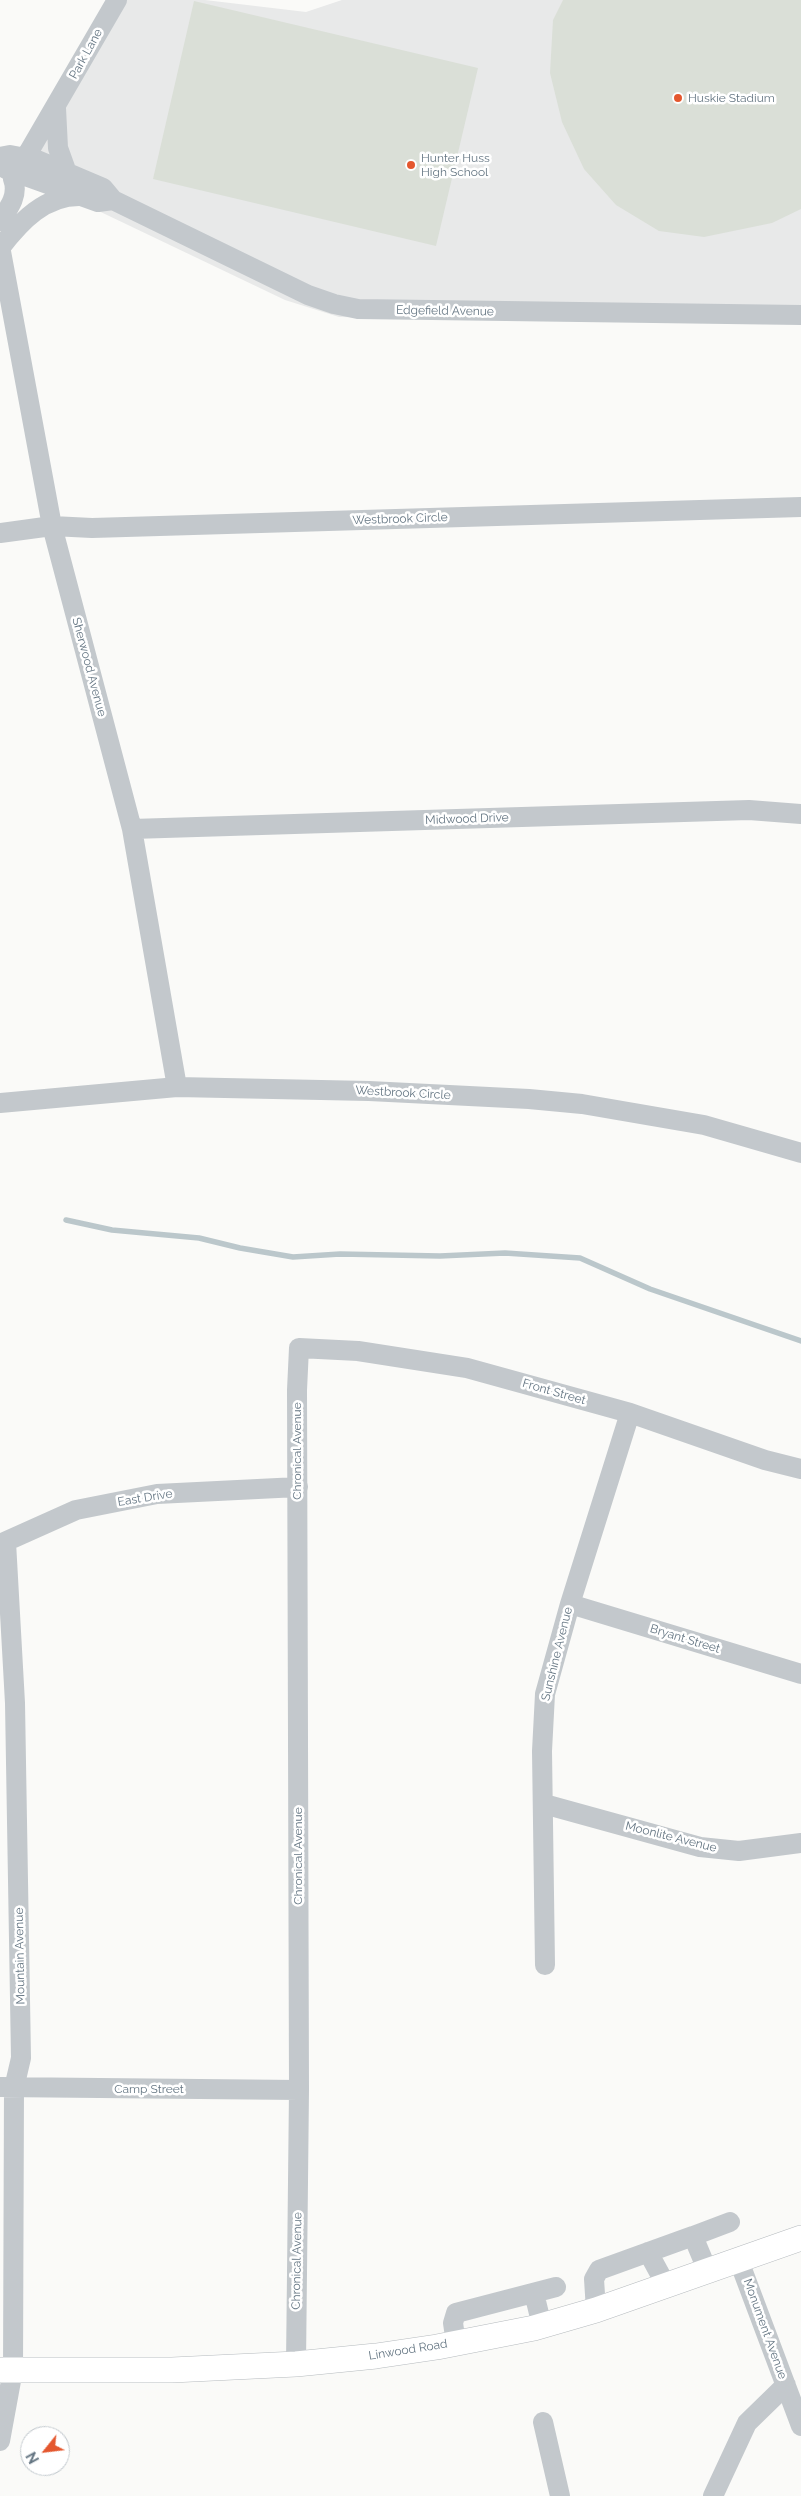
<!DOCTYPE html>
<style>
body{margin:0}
#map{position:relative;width:801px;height:2496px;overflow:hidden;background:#fafaf8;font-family:Raleway,sans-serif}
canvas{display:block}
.north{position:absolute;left:20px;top:2426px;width:50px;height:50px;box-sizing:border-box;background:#fff;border:1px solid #c1c8cd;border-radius:50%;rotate:241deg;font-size:14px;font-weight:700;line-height:20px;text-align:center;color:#657683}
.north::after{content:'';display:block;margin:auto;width:18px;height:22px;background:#e4572e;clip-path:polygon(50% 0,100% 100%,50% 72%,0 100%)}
</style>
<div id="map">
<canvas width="801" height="2496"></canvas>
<div class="north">N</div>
</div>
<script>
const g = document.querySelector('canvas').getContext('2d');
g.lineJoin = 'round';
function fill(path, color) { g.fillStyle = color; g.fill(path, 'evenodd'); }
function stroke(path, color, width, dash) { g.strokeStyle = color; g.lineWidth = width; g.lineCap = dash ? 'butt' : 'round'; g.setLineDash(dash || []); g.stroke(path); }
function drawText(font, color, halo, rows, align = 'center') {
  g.font = font + ' Raleway,sans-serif'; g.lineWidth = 5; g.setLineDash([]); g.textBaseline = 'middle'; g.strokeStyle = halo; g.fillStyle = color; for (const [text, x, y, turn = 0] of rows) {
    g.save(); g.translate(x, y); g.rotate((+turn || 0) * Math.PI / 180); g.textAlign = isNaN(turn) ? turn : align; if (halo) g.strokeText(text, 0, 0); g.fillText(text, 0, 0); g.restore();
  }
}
fill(new Path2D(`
 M 117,0 L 205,0 L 306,12 L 342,0 L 801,0 L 801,324 L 339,317 L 285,300 L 17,172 Z`), '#e8e9e9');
fill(new Path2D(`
 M 563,0 L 801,0 L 801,209 L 772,223 L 704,237 L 659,231 L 616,205 L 584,169 L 562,122 L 550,73 L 553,20 Z
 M 194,1 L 478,68 L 436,246 L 153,179 Z`), '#dadfd7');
stroke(new Path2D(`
 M 66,1220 L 112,1230 L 199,1238 L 240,1248 L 293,1257 L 340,1254 L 440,1256 L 505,1253 L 580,1258 L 650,1289 L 801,1341`), '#bbc7cb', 5.5);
const major = new Path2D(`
 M 0,2370 L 172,2370 L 296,2364 L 376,2356 L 437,2347 L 534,2328 L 596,2310 L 801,2238`);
stroke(major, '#b5babe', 26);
stroke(new Path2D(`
 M 56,108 L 58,148 L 67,173
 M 0,157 L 10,155 L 37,160 L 103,188 L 113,200 L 308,295 L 334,304 L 358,309 L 801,315
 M 6,169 L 98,202 L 113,200
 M 13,179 L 117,0
 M 0,221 C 9,208 19,195 13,179
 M 0,246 L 52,526 L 132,829 L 177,1087
 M 0,248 C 21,221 45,195 81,196
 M 0,533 L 52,526 L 92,528 L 801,507
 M 132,829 L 749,810 L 801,814
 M 0,1103 L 177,1087 L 369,1091 L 529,1099 L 582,1104 L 704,1125 L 801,1153
 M 0,1544 L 76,1510 L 157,1494 L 298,1487
 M 570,1604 L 801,1674
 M 544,1804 L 700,1847 L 739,1851 L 801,1843
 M 545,1965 L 542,1751 L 545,1694 L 570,1604 L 630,1413
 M 0,2087 L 299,2090
 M 693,2236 L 730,2222
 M 648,2252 L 667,2287
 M 739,2261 L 801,2426
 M 534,2293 L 542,2326
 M 596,2310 L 594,2279 L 599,2270 L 693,2236 L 708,2272
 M 456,2343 L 453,2323 L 456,2313 L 556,2287
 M 296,2364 L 299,2090 L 297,1390 L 299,1348 L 358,1351 L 467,1368 L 630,1413 L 765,1460 L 801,1469
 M 543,2422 L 560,2496
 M 0,2441 L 13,2370 L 14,2088 L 21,2058 L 15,1703 L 6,1542
 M 713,2496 L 747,2423 L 786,2385`), '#c3c8cc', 20);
stroke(major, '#fff', 25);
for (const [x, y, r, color] of [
 [678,98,5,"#e4572e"],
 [411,165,5,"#e4572e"]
]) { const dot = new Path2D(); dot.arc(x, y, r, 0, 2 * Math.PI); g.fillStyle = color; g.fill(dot); stroke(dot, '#fff', 2); }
drawText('12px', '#657683', '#fff', [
 ["Park Lane",86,54,-61],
 ["Edgefield Avenue",445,311,1],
 ["Westbrook Circle",400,519,-2],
 ["Sherwood Avenue",89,667,75],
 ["Midwood Drive",467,819,-2],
 ["Westbrook Circle",403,1093,3],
 ["Front Street",554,1392,16],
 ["Chronical Avenue",297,1451,-90],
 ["East Drive",145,1498,-9],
 ["Bryant Street",685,1639,17],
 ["Sunshine Avenue",557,1654,-76],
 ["Moonlite Avenue",671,1837,14],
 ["Chronical Avenue",298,1856,-90],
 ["Mountain Avenue",20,1956,-91],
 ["Camp Street",149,2089],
 ["Chronical Avenue",297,2261,-89],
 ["Monument Avenue",765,2329,70],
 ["Linwood Road",408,2350,-9]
]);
drawText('12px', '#657683', '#fff', [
 ["Huskie Stadium",688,98],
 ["Hunter Huss",421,158],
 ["High School",421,172]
], 'left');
</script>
